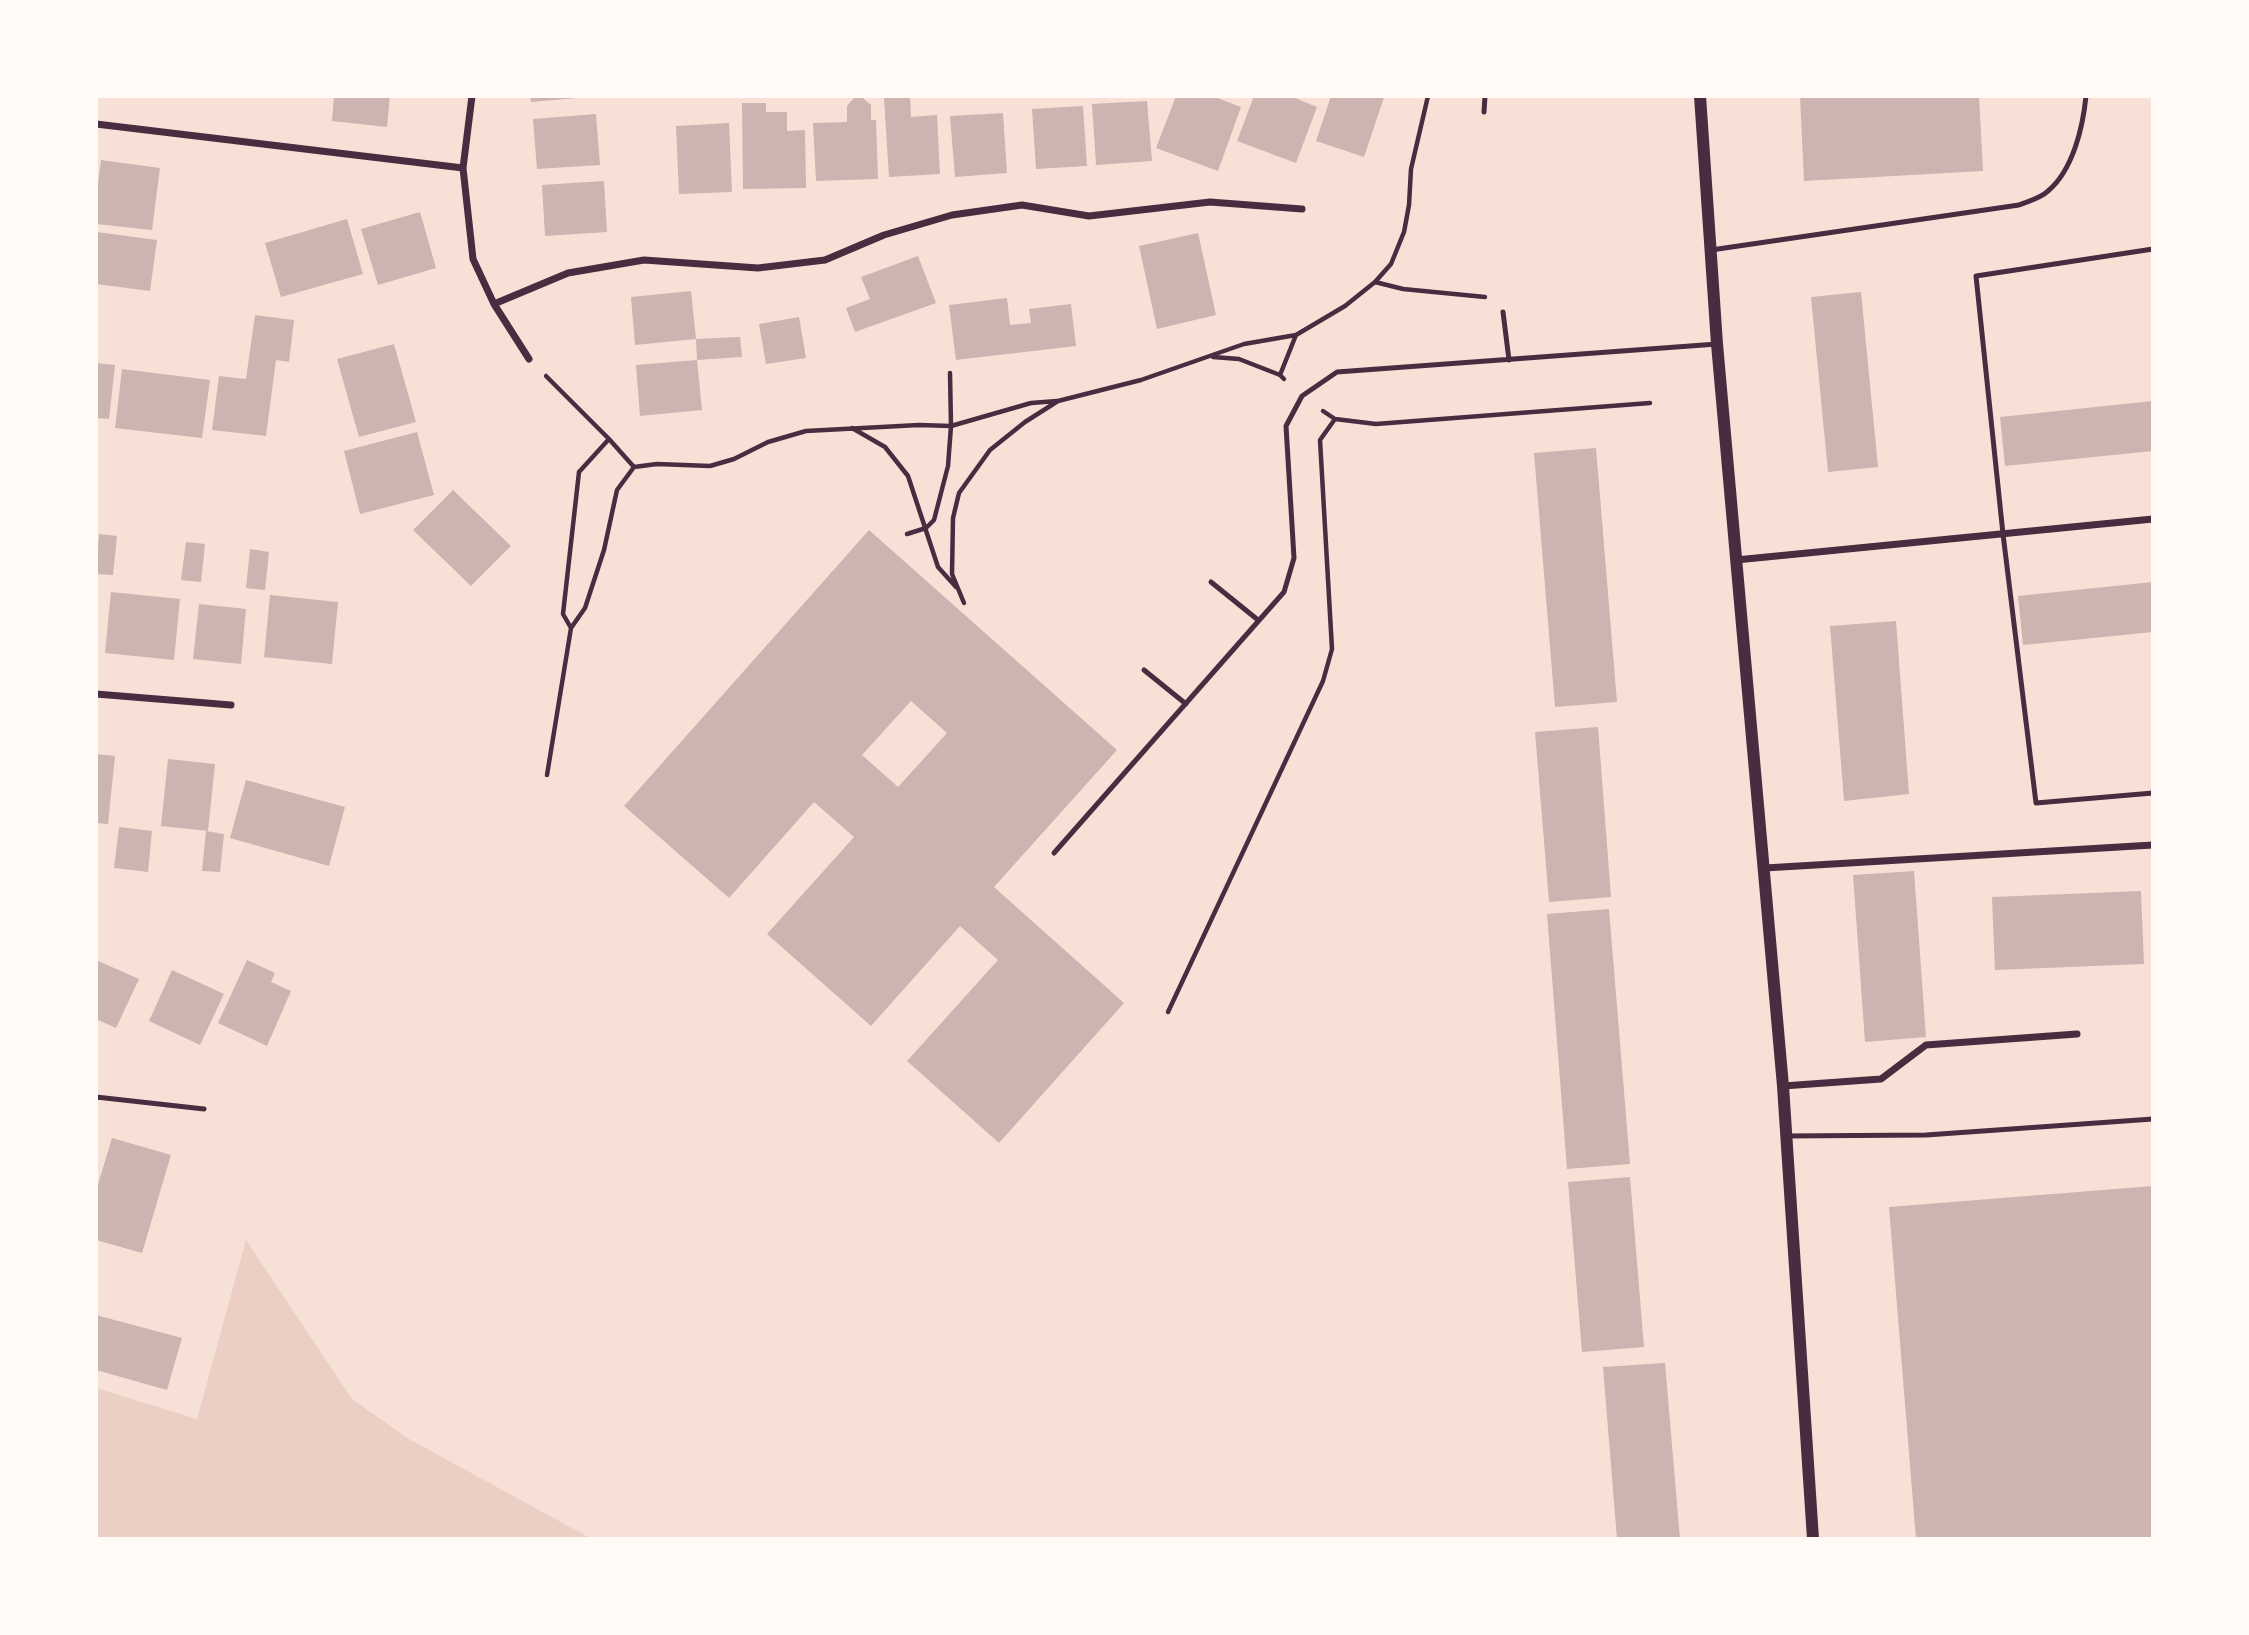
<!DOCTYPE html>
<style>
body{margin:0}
#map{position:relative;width:2249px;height:1635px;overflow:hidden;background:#f7e1d7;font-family:"Sofia Sans Condensed",sans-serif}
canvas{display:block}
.frame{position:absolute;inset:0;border:98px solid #fffaf5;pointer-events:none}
</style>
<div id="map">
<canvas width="2249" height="1635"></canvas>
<div class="frame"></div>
</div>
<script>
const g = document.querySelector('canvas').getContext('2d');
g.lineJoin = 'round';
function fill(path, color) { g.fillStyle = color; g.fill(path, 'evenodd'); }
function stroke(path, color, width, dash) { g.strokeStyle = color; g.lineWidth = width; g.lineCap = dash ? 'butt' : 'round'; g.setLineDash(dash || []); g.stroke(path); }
fill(new Path2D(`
 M 246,1240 L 352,1399 L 409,1439 L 592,1539 L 96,1539 L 96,1388 L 197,1419 Z`), '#ebcfc5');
fill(new Path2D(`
 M 334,96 L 390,96 L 387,127 L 332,121 Z
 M 530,96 L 577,96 L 577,98 L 531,102 Z
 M 910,96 L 911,117 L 937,115 L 940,174 L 889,177 L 884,98 Z
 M 1176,96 L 1212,96 L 1241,107 L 1218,171 L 1156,148 Z
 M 1254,96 L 1290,96 L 1317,107 L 1296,163 L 1237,141 Z
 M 1331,96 L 1384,97 L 1364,157 L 1316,141 Z
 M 1800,96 L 1979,96 L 1983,171 L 1804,181 Z
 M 854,98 L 863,98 L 871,105 L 871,120 L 876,120 L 878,179 L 816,181 L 813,123 L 847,122 L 847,106 Z
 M 1147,101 L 1152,161 L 1096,165 L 1092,104 Z
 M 742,103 L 766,103 L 766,112 L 787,112 L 787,131 L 805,130 L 806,188 L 743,189 Z
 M 1083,106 L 1087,166 L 1036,169 L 1032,109 Z
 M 1003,113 L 1007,173 L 955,177 L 950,116 Z
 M 596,114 L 600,165 L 537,169 L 533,119 Z
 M 729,123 L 732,192 L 679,194 L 676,126 Z
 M 101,160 L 160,168 L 152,230 L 96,224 L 96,199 Z
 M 604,181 L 607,232 L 545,236 L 542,185 Z
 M 420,212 L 436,268 L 378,285 L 361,229 Z
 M 347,219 L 363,274 L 281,297 L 265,243 Z
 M 97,232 L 157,240 L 150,291 L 96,284 Z
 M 1198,233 L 1216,315 L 1157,329 L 1139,246 Z
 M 918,256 L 936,303 L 855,332 L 846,308 L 870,299 L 861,277 Z
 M 691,291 L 696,339 L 635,345 L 631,297 Z
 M 1861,292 L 1878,467 L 1828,472 L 1811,297 Z
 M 1007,298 L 1010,325 L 1031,323 L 1029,309 L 1071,304 L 1076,346 L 956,360 L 949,305 Z
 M 255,315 L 294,320 L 289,362 L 276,360 L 266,436 L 212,430 L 219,376 L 246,379 Z
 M 799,317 L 806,358 L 766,364 L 759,324 Z
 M 740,337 L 742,357 L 697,360 L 702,410 L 640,416 L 636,365 L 697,360 L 696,339 Z
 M 394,344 L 416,422 L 359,437 L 337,359 Z
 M 96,363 L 115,365 L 109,419 L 96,418 Z
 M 122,369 L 210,380 L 202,438 L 115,428 Z
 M 2153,401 L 2153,451 L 2005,466 L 2000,417 Z
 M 417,432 L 434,495 L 360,514 L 344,451 Z
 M 1596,448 L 1617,702 L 1555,707 L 1534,453 Z
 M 453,490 L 511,546 L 471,586 L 413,530 Z
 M 869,530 L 1117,750 L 994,887 L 1124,1003 L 999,1143 L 907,1061 L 998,960 L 960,926 L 871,1026 L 767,934 L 854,837 L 814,802 L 729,898 L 624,806 ZM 911,701 L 947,733 L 898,787 L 862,755 Z
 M 99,534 L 117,536 L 113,575 L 96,574 Z
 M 186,542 L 205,544 L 201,582 L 181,580 Z
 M 250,549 L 269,552 L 265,590 L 246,588 Z
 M 2153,582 L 2153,632 L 2023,645 L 2018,596 Z
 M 111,592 L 180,599 L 174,660 L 105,653 Z
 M 270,595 L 338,602 L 332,664 L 264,657 Z
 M 199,604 L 246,609 L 241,664 L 193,659 Z
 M 1896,621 L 1909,794 L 1844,801 L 1830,626 Z
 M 1598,727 L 1611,897 L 1549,902 L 1535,732 Z
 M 96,754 L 115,756 L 108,824 L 96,823 Z
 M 168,759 L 215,764 L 208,831 L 161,826 Z
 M 246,780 L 345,807 L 329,866 L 230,838 Z
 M 119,827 L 152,831 L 148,872 L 114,868 Z
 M 206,831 L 224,834 L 220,872 L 202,871 Z
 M 1914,871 L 1926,1037 L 1865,1042 L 1853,875 Z
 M 2141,891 L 2144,964 L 1995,970 L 1992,897 Z
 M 1609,909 L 1630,1164 L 1567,1169 L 1547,914 Z
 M 96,960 L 139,979 L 116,1028 L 96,1019 Z
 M 247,960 L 275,973 L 271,982 L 291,991 L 267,1046 L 218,1023 Z
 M 172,970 L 224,994 L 200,1045 L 149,1021 Z
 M 112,1138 L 171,1155 L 142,1253 L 96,1240 L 96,1191 Z
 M 1630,1177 L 1644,1347 L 1582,1352 L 1568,1182 Z
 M 2153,1186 L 2153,1539 L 1916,1539 L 1889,1207 Z
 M 96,1315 L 182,1338 L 167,1390 L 96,1370 Z
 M 1665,1363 L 1680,1539 L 1617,1539 L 1603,1367 Z`), '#ccb4b1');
stroke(new Path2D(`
 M 1375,282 L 1403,289 L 1485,297
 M 1213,357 L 1239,359 L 1280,375 L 1284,379
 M 1280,375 L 1296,335
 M 546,376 L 609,439 L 579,472 L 563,614 L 571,628
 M 1323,411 L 1335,419 L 1376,424 L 1650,403
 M 852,428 L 885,447 L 908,476 L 938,567 L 956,587
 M 609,439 L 634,467
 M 907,534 L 926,528 L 934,520 L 948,466 L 951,426 L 950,373
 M 964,603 L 952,574 L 953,518 L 959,493 L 990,450 L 1025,422 L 1058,401 L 1141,380 L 1244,344 L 1296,335 L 1345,306 L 1375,282 L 1391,264 L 1404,232 L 1409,205 L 1411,169 L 1428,96
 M 547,775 L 571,628 L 585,608 L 604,550 L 617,490 L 634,467 L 657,464 L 710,466 L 734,459 L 768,442 L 806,431 L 919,425 L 951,426 L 1031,403 L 1057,401
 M 1168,1012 L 1323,681 L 1332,649 L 1320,440 L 1335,419`), '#4a2c40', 4.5);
stroke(new Path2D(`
 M 1484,112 L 1485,96
 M 2153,249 L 1976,276 L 2003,534 L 2036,803 L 2153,793
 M 1711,250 L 2019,205 C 2029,201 2041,198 2048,191 C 2073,170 2083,127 2086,96
 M 1503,312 L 1509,360
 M 1211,582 L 1258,620
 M 1144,670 L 1186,704
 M 1054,853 L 1284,592 L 1294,558 L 1286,426 L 1302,396 L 1337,372 L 1717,344
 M 96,1097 L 204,1109
 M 1786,1136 L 1926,1135 L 2153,1119`), '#4a2c40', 5);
stroke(new Path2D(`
 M 472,96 L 463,168 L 473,259 L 494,304 L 529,359
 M 96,124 L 463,168
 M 494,304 L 568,273 L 644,260 L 758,268 L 825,260 L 884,235 L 952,215 L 1022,205 L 1089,216 L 1210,202 L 1302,209
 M 1736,560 L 2153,519
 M 96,694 L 231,705
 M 1765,868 L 2153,845
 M 1783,1086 L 1881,1079 L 1926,1045 L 2077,1034`), '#4a2c40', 7);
stroke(new Path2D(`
 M 1700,96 L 1717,344 L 1783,1086 L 1813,1539`), '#4a2c40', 12);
</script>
